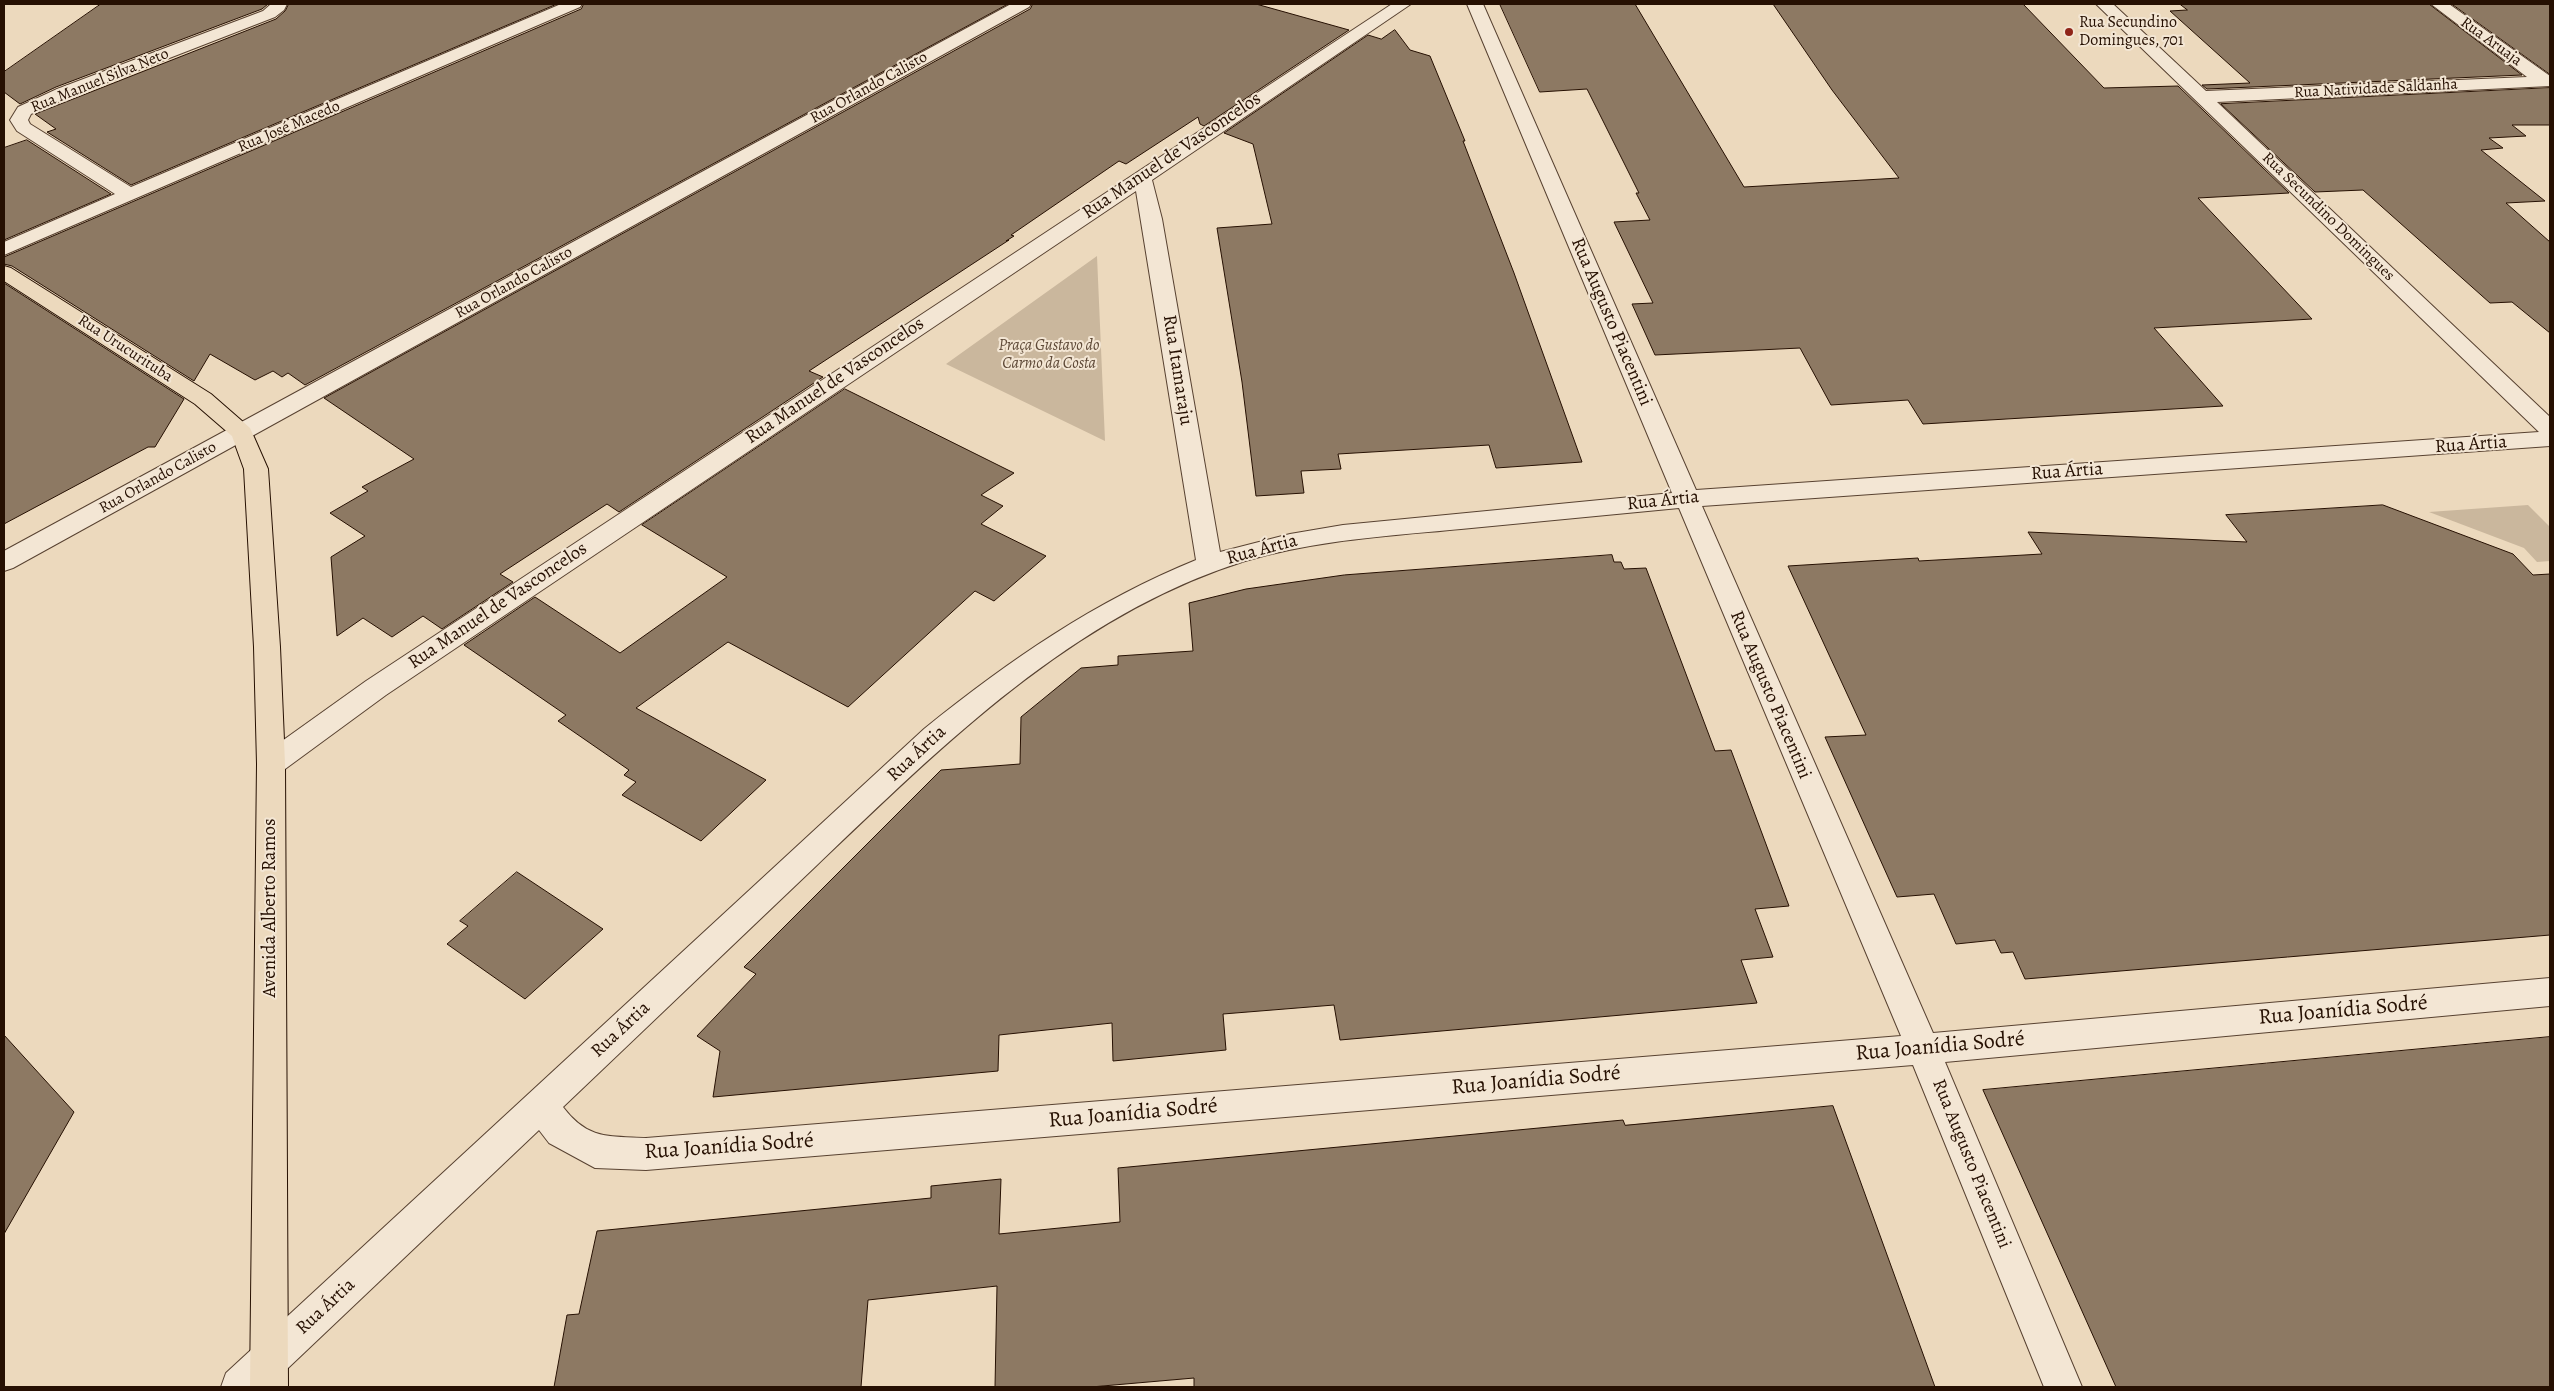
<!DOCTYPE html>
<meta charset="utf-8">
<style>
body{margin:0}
#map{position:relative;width:2554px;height:1391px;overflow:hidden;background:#ecd9bd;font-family:Alegreya,serif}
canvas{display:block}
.frame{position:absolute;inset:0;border:5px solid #261002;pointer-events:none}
</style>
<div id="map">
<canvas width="2554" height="1391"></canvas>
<div class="frame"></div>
</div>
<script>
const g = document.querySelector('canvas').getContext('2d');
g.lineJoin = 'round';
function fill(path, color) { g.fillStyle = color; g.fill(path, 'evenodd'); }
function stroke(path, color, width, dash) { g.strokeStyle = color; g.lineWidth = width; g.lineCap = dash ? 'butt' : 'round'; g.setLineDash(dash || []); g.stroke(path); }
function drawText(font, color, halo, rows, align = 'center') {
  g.font = font + ' Alegreya,serif'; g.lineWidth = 4; g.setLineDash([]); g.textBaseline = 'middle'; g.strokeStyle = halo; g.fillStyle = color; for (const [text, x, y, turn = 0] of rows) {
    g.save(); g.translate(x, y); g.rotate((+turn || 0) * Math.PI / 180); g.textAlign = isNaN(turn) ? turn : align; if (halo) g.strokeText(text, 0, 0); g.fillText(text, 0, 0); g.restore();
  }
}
fill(new Path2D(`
 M 1097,256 L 1105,441 L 946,364 Z
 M 2528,505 L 2550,527 L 2550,561 L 2537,562 L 2524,548 L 2429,512 Z`), '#cab79d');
const building = new Path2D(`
 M 101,4 L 268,4 L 262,9 L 56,87 L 20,104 L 4,92 L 4,72 Z
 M 289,4 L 557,4 L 131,185 L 47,132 L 56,129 L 35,114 L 276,19 L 285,11 Z
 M 584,4 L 1008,4 L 305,385 L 288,373 L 282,377 L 273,371 L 255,380 L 210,354 L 194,381 L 12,266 L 4,264 L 4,257 L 581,9 Z
 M 1033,4 L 1256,4 L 1349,30 L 1204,126 L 1200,124 L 1198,117 L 1126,164 L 1119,161 L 1011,235 L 1014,236 L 1006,241 L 1009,240 L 809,371 L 823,377 L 619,512 L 607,504 L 500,574 L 513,582 L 442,629 L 423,616 L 392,637 L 363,618 L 337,636 L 331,557 L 365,536 L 330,513 L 368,491 L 362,487 L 414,459 L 324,398 L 1030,9 Z
 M 1500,4 L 1635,4 L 1744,187 L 1899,178 L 1832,90 L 1773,4 L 2023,4 L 2104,88 L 2178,86 L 2289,193 L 2198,198 L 2312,319 L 2154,328 L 2223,406 L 1923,424 L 1908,400 L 1831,405 L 1800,348 L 1655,355 L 1632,304 L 1653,303 L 1614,222 L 1650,220 L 1636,193 L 1639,193 L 1587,89 L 1540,92 Z
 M 2180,4 L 2429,4 L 2522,75 L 2207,89 L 2202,85 L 2250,83 L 2170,11 L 2187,10 Z
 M 2452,4 L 2550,4 L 2550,74 Z
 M 1395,30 L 1410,50 L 1430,56 L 1465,141 L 1463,141 L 1514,273 L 1582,462 L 1496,468 L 1489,445 L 1338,454 L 1341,469 L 1301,471 L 1304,493 L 1256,496 L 1242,382 L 1217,228 L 1272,224 L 1253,144 L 1224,133 L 1368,35 L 1381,39 Z
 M 2550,88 L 2550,125 L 2512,125 L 2526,136 L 2489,138 L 2503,148 L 2481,150 L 2545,201 L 2506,203 L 2550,242 L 2550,333 L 2512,302 L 2490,303 L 2363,190 L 2315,192 L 2221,104 Z
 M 27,140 L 111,194 L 4,240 L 4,148 Z
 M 4,283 L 184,399 L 155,447 L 148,447 L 4,524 Z
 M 845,389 L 1014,473 L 981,495 L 1003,506 L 981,524 L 1046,556 L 994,601 L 975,591 L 848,707 L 728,642 L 636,708 L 766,780 L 701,841 L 622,795 L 636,782 L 624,775 L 629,770 L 558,721 L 566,715 L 464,645 L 535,597 L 620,653 L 727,577 L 642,525 Z
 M 2383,505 L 2513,554 L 2533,575 L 2550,574 L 2550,935 L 2025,979 L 2013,952 L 2001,953 L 1995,940 L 1956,944 L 1934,894 L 1897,897 L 1825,737 L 1866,735 L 1788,566 L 1918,558 L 1919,561 L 2042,554 L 2028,532 L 2247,542 L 2226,515 Z
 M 1612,555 L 1614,562 L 1621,562 L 1624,569 L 1646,568 L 1715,751 L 1731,750 L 1789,906 L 1755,909 L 1773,957 L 1741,960 L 1757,1003 L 1340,1040 L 1334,1005 L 1223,1014 L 1226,1050 L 1113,1061 L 1112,1023 L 999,1035 L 998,1071 L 713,1097 L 720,1051 L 697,1036 L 756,974 L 744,967 L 941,770 L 1020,764 L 1021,717 L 1081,668 L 1118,665 L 1118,656 L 1193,651 L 1189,603 L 1246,589 L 1344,575 Z
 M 517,872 L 603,929 L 525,999 L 447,944 L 468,926 L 460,921 Z
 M 4,1035 L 74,1112 L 4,1234 Z
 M 2550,1037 L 2550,1387 L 2116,1387 L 1983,1090 Z
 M 1833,1106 L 1935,1387 L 1194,1387 L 1194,1378 L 1091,1387 L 995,1387 L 997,1286 L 868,1300 L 861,1387 L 554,1387 L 567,1315 L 579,1314 L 597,1231 L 931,1198 L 931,1186 L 1001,1179 L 999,1234 L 1120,1222 L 1118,1168 L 1623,1120 L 1625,1125 Z`);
fill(building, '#8d7963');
stroke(building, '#261002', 1);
const minor = new Path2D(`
 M 271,4 L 287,4 L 284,10 L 275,17 L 69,97 L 31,114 L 28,120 L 30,124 L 131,187 L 561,4 L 582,4 L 580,7 L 4,255 L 4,242 L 115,194 L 17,131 L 10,120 L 18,107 L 57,89 L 263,11 Z
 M 1011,4 L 1031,4 L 1029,7 L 13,568 L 4,571 L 4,551 Z
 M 1392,4 L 1411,4 L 1152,180 L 1162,219 L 1220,552 L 1290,534 L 1343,525 L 1672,493 L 1467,4 L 1483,4 L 1696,490 L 2539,432 L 2096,4 L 2113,4 L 2206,91 L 2527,77 L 2431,4 L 2449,4 L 2550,76 L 2550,86 L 2217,102 L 2550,417 L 2550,446 L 1702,506 L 1933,1033 L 2550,978 L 2550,1006 L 1945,1062 L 2082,1387 L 2044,1387 L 1913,1065 L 646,1170 L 595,1168 L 549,1143 L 539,1130 L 268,1387 L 221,1387 L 226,1373 L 924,729 C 1008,661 1095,601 1196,560 L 1136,191 L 386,695 L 281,772 L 271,775 L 261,772 L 257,764 L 261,756 L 366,681 ZM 1679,508 L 1901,1036 L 646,1138 C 609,1136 588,1140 563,1107 C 648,1026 732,946 817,865 C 944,744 1073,615 1245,561 C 1315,540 1389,536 1461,529 C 1534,522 1606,515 1679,508 Z`);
const major = new Path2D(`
 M 4,266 L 11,268 L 211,394 L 250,428 L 268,469 L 280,647 L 285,764 L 288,1387 L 250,1387 L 257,764 L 254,647 L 244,469 L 232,436 L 195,404 L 4,281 Z`);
stroke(minor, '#584231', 2);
stroke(major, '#261002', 2);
fill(minor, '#f3e6d4');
fill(major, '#ecd9bd');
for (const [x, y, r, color] of [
 [2069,32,5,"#8f2418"]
]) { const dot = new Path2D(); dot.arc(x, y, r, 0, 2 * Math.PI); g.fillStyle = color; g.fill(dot); stroke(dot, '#f3e6d4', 2); }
drawText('16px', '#261002', '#f3e6d4', [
 ["Rua Secundino",2079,23],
 ["Domingues, 701",2079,41]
], 'left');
drawText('16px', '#261002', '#f3e6d4', [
 ["Rua Aruaja",2491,42,36],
 ["Rua Manuel Silva Neto",100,81,-22],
 ["Rua Orlando Calisto",869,88,-29],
 ["Rua Natividade Saldanha",2376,89,-3],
 ["Rua José Macedo",289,127,-23],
 ["Rua Secundino Domingues",2328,217,44],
 ["Rua Orlando Calisto",514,283,-29],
 ["Rua Urucurituba",125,349,33],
 ["Rua Orlando Calisto",158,478,-29]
]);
drawText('italic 16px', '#5f4a38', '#f3e6d4', [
 ["Praça Gustavo do",1049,346],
 ["Carmo da Costa",1049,364]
]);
drawText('19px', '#261002', '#f3e6d4', [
 ["Rua Manuel de Vasconcelos",1172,156,-34],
 ["Rua Augusto Piacentini",1611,322,67],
 ["Rua Itamaraju",1177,370,81],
 ["Rua Manuel de Vasconcelos",835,381,-34],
 ["Rua Ártia",2471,445,-4],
 ["Rua Ártia",2067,472,-4],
 ["Rua Ártia",1663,501,-6],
 ["Rua Ártia",1262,550,-15],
 ["Rua Manuel de Vasconcelos",498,606,-34],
 ["Rua Augusto Piacentini",1770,695,67],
 ["Rua Ártia",917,754,-43],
 ["Avenida Alberto Ramos",270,908,-90],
 ["Rua Ártia",621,1030,-43],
 ["Rua Augusto Piacentini",1971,1164,68],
 ["Rua Ártia",326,1307,-43]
]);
drawText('22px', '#261002', '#f3e6d4', [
 ["Rua Joanídia Sodré",2343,1011,-5],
 ["Rua Joanídia Sodré",1940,1047,-5],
 ["Rua Joanídia Sodré",1536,1081,-5],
 ["Rua Joanídia Sodré",1133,1114,-5],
 ["Rua Joanídia Sodré",729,1147,-4]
]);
</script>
